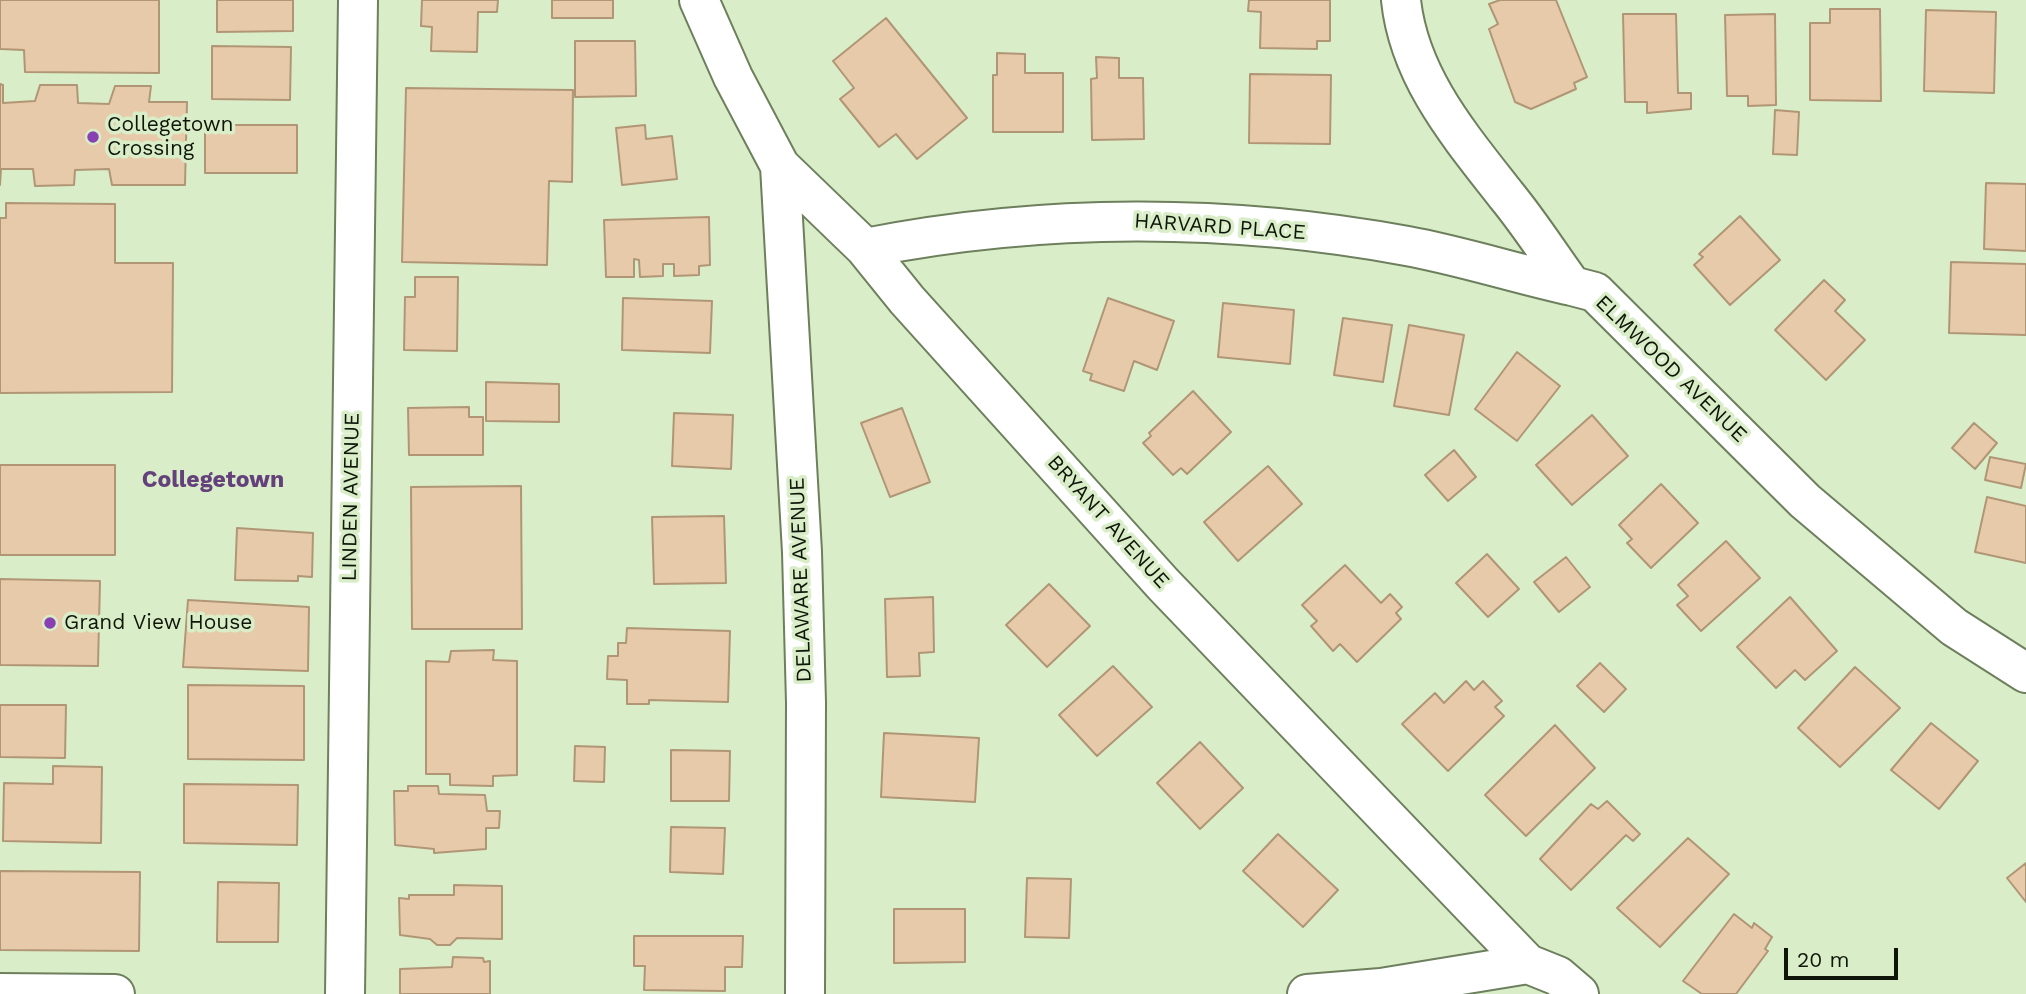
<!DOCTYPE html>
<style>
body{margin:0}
#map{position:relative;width:2026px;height:994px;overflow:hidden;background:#d9eec8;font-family:"Work Sans",sans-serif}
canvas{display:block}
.scale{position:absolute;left:1784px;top:948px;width:114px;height:32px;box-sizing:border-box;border:4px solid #0f1609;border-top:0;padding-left:9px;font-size:21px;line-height:24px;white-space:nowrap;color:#0f1609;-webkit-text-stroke:5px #d9eec8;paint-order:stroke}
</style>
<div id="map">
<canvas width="2026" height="994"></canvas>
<div class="scale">20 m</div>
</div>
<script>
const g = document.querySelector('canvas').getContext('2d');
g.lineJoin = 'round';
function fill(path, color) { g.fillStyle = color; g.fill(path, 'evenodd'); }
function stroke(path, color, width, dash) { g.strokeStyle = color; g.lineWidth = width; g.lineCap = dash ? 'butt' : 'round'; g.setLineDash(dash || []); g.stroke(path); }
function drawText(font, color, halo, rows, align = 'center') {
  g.font = font + ' "Work Sans",sans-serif'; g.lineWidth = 7; g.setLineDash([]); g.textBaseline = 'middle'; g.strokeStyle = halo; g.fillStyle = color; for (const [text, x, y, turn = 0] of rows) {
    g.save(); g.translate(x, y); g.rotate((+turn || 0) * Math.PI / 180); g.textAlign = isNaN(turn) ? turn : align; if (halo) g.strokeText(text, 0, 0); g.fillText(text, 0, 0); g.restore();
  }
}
const building = new Path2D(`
 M 0,0 L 159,0 L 159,73 L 25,72 L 24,50 L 0,49 Z
 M 217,0 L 293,0 L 293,31 L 217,32 Z
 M 422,0 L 498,0 L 497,12 L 478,12 L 477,52 L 431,51 L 432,27 L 421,26 Z
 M 552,0 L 613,0 L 613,18 L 552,18 Z
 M 1249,0 L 1330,0 L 1330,41 L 1317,41 L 1317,49 L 1260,48 L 1261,12 L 1248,11 Z
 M 1500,0 L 1556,0 L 1587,77 L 1574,83 L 1576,89 L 1531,109 L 1515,102 L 1489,29 L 1498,24 L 1489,4 Z
 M 1830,9 L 1880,9 L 1881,101 L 1810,100 L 1810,23 L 1830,23 Z
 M 1926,10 L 1996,12 L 1994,93 L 1924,91 Z
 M 1623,14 L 1676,14 L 1678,93 L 1691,93 L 1691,109 L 1647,113 L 1647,102 L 1625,102 Z
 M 1775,14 L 1776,105 L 1748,106 L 1748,96 L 1727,96 L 1725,15 Z
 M 886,18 L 967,118 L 917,159 L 896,134 L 879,147 L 840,99 L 854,88 L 833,61 Z
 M 575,41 L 635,41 L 636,96 L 575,97 Z
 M 212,46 L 291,47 L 290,100 L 212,99 Z
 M 997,53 L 1025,54 L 1025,73 L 1063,73 L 1063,132 L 993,132 L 993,75 L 997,75 Z
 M 1096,57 L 1119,58 L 1119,78 L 1143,78 L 1144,139 L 1092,140 L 1091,79 L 1097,78 Z
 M 1250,74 L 1331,75 L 1330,144 L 1249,143 Z
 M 0,84 L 3,85 L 3,103 L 35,101 L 40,85 L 77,85 L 78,103 L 109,104 L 115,86 L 151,86 L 149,102 L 187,102 L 185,185 L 112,185 L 109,169 L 75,170 L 74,185 L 35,186 L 33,169 L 1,169 L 0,185 Z
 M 406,88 L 573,90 L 572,182 L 549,181 L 547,265 L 402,262 Z
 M 1775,110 L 1799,112 L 1797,155 L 1773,154 Z
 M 205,125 L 297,125 L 297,173 L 205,173 Z
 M 645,125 L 646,139 L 672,136 L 677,179 L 622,185 L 616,128 Z
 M 1986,183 L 2026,184 L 2026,251 L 1984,249 Z
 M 6,203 L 115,204 L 115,263 L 173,263 L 172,392 L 0,393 L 0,218 L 6,218 Z
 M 1740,216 L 1780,260 L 1730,305 L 1694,265 L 1703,257 L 1699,254 Z
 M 709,217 L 710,265 L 699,266 L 699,275 L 674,276 L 674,264 L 663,264 L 663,276 L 640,277 L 639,260 L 634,259 L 634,277 L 606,277 L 604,220 Z
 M 1951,262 L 2026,264 L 2026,335 L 1949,333 Z
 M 415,277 L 458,277 L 457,351 L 404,350 L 405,297 L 415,297 Z
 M 1824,280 L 1845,300 L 1835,311 L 1865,340 L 1826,380 L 1775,330 Z
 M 623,298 L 712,301 L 710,353 L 622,350 Z
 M 1108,298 L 1174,321 L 1157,370 L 1134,361 L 1124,391 L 1090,380 L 1092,374 L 1083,371 Z
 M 1223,303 L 1294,310 L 1290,364 L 1218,357 Z
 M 1343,318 L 1392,325 L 1383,382 L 1334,375 Z
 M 1409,325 L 1464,335 L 1449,415 L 1394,406 Z
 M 1517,352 L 1560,386 L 1517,441 L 1475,409 Z
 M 486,382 L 559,384 L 559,422 L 486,421 Z
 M 1193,391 L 1231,432 L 1187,474 L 1181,468 L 1173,475 L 1143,443 L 1151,436 L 1149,433 Z
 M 469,407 L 469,417 L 483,417 L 483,455 L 409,455 L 408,408 Z
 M 902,408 L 930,482 L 890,497 L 861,423 Z
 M 674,413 L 733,415 L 731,469 L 672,466 Z
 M 1592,415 L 1628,456 L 1572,505 L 1536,465 Z
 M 1974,423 L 1997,443 L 1975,469 L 1952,448 Z
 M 1454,450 L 1476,477 L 1448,501 L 1425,475 Z
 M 1990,457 L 2026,464 L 2021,488 L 1985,480 Z
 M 0,465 L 115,465 L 115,555 L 0,555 Z
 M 1268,466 L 1302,504 L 1238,561 L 1204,522 Z
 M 1661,484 L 1698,523 L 1651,568 L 1627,543 L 1632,539 L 1619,525 Z
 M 521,486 L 522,629 L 412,629 L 411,487 Z
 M 1987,497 L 2026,506 L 2026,563 L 1975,552 Z
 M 724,516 L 726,583 L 654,584 L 652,517 Z
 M 237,528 L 313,533 L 312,577 L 298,576 L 298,581 L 235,580 Z
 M 1726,541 L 1760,578 L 1701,631 L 1677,605 L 1688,596 L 1678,585 Z
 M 1487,554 L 1519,589 L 1488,617 L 1456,583 Z
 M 1566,557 L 1590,587 L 1559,612 L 1534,582 Z
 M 1345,565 L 1381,603 L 1390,594 L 1402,607 L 1396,613 L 1401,619 L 1357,662 L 1340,644 L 1333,651 L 1311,626 L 1317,621 L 1302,605 Z
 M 0,579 L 100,581 L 98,666 L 0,665 Z
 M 1049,584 L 1090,626 L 1047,667 L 1006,625 Z
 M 933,597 L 934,652 L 919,653 L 920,676 L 887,677 L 885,599 Z
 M 1790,597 L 1837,651 L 1805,680 L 1795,670 L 1776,688 L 1737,647 Z
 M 188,600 L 309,607 L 308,671 L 183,667 Z
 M 627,628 L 730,631 L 728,702 L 649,700 L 649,704 L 627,704 L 627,680 L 607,679 L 608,656 L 618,656 L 618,643 L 626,643 Z
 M 494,650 L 493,660 L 517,661 L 517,775 L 493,776 L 493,786 L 450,785 L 450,774 L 426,774 L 426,661 L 449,662 L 451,651 Z
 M 1600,663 L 1626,689 L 1604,712 L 1577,686 Z
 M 1113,666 L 1152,707 L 1097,756 L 1059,715 Z
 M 1855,667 L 1900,708 L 1840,767 L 1798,728 Z
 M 1466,681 L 1474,690 L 1483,681 L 1502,701 L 1495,707 L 1504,716 L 1448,771 L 1402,724 L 1435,693 L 1444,703 Z
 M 188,685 L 304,686 L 304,760 L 188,759 Z
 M 0,705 L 66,705 L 65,758 L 0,757 Z
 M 1931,723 L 1978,761 L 1939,809 L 1891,770 Z
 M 1555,725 L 1595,768 L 1526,836 L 1485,795 Z
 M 884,733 L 979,738 L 975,802 L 881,797 Z
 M 1200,742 L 1243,788 L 1200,829 L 1157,783 Z
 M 575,746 L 605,747 L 604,782 L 574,781 Z
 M 671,750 L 730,751 L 729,801 L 671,801 Z
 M 53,766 L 102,767 L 101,843 L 3,841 L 4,783 L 53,784 Z
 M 184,784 L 298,785 L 297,845 L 184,843 Z
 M 408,786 L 438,786 L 439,794 L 485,795 L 487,811 L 500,811 L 499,828 L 486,828 L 486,849 L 434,853 L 434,849 L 395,845 L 394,791 L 408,791 Z
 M 1607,801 L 1640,834 L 1633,841 L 1626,835 L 1571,890 L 1540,859 L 1591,804 L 1598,809 Z
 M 671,827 L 725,828 L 723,874 L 670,872 Z
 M 1278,834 L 1338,890 L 1303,927 L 1243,871 Z
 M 1688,838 L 1729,874 L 1660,947 L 1617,908 Z
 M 2026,863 L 2026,902 L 2007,878 Z
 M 0,871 L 140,872 L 139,951 L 0,950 Z
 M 1027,878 L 1071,879 L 1069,938 L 1025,937 Z
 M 218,882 L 279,883 L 278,942 L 217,942 Z
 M 454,885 L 502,886 L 502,939 L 457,938 L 450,945 L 437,945 L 430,939 L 400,935 L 399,898 L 409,899 L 409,895 L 454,895 Z
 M 894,909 L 965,909 L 965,962 L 894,963 Z
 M 1734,914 L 1752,928 L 1754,923 L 1772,937 L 1765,949 L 1768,951 L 1736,994 L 1702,994 L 1683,981 Z
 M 634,936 L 743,936 L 742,967 L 725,967 L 725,991 L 644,990 L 645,966 L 634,966 Z
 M 453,957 L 483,958 L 484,962 L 490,961 L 490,994 L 400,994 L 400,969 L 452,967 Z`);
fill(building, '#e7caa9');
stroke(building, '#b19676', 2);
const street = new Path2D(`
 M 699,0 L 733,77 L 780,166 L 865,248 L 907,300 L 1163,584 L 1471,905 L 1528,964 L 1558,976 L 1579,994
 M 1401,0 C 1409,77 1460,136 1506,195 C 1530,224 1550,256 1572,286 L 1595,292 L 1805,501 L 1954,627 L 2026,673
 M 780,166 L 802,552 L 806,703 L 805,994
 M 865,248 C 1042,213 1229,213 1407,246 C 1462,256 1517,274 1572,286
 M 0,993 L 115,994
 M 345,994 L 358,0
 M 1307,994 L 1381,988 L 1528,964`);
stroke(street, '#6d7f5d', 42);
stroke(street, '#fff', 38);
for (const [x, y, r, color] of [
 [93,137,7,"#8940b2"],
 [50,623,7,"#8940b2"]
]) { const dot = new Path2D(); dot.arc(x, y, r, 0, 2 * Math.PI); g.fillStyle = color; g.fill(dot); stroke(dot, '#d9eec8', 2.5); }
drawText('21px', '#0f1609', '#d9eec8', [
 ["Collegetown",107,125],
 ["Crossing",107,149],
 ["Grand View House",64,623]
], 'left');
drawText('21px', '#0f1609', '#d9eec8', [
 ["HARVARD PLACE",1220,227,4],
 ["ELMWOOD AVENUE",1671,369,44],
 ["LINDEN AVENUE",351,497,-89],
 ["BRYANT AVENUE",1108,522,48],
 ["DELAWARE AVENUE",801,580,-92]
]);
drawText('bold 23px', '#64417b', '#d9eec8', [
 ["Collegetown",213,480]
]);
</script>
